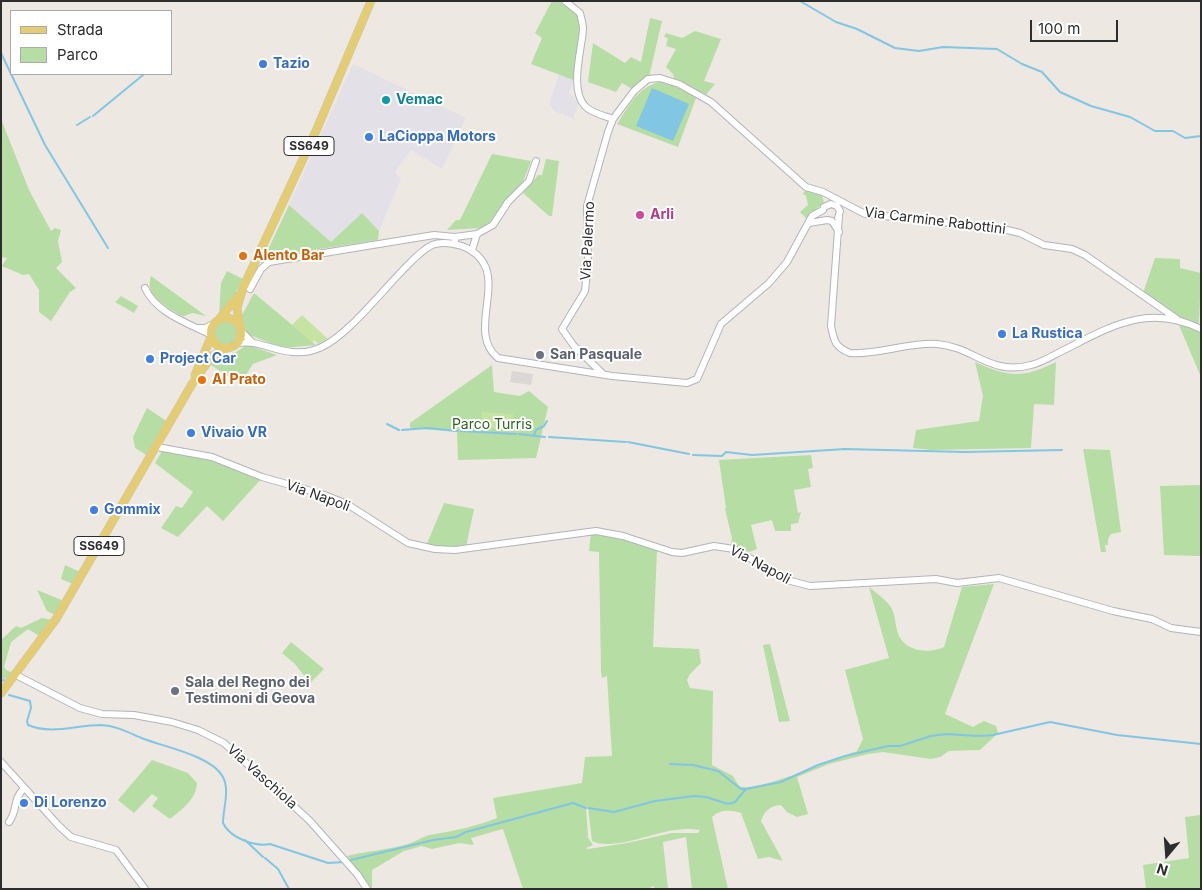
<!DOCTYPE html>
<style>
body{margin:0}
#map{position:relative;width:1202px;height:890px;overflow:hidden;background:#ede8e2;font-family:Inter,sans-serif}
canvas{display:block}
.frame{position:absolute;inset:0;border:2px solid #2d2d2d;pointer-events:none}
.legend{position:absolute;left:10px;top:10px;width:162px;height:65px;box-sizing:border-box;background:#fff;border:1px solid #ababab;margin:0;padding:6px 9px;list-style:none;font-size:15px;color:#2d2d2d}
.legend li{display:flex;align-items:center;gap:10px;height:25px}
.legend b{width:25px;border:1px solid #ababab}
.north{position:absolute;left:1142px;top:830px;width:50px;height:50px;-webkit-text-stroke:4px #fff;paint-order:stroke;rotate:198deg;font-size:14px;font-weight:700;line-height:20px;text-align:center;color:#2d2d2d}
.north::after{content:'';display:block;margin:auto;width:18px;height:22px;background:#2d2d2d;clip-path:polygon(50% 0,100% 100%,50% 72%,0 100%)}
.scale{position:absolute;left:1030px;top:20px;width:88px;height:22px;box-sizing:border-box;border:2px solid #2d2d2d;border-top:0;padding-left:6px;font-size:15px;line-height:18px;white-space:nowrap;color:#2d2d2d;-webkit-text-stroke:4px #fff;paint-order:stroke}
</style>
<div id="map">
<canvas width="1202" height="890"></canvas>
<div class="frame"></div>
<ul class="legend">
<li><b style="height:6px;background:#e3cc71"></b>Strada</li>
<li><b style="height:14px;background:#b6dda4"></b>Parco</li>
</ul>
<div class="north">N</div>
<div class="scale">100 m</div>
</div>
<script>
const g = document.querySelector('canvas').getContext('2d');
g.lineJoin = 'round';
function fill(path, color) { g.fillStyle = color; g.fill(path, 'evenodd'); }
function stroke(path, color, width, dash) { g.strokeStyle = color; g.lineWidth = width; g.lineCap = dash ? 'butt' : 'round'; g.setLineDash(dash || []); g.stroke(path); }
function drawText(font, color, halo, rows, align = 'center') {
  g.font = font + ' Inter,sans-serif'; g.lineWidth = 4; g.setLineDash([]); g.textBaseline = 'middle'; g.strokeStyle = halo; g.fillStyle = color; for (const [text, x, y, turn = 0] of rows) {
    g.save(); g.translate(x, y); g.rotate((+turn || 0) * Math.PI / 180); g.textAlign = isNaN(turn) ? turn : align; if (halo) g.strokeText(text, 0, 0); g.fillText(text, 0, 0); g.restore();
  }
}
fill(new Path2D(`
 M 353,64 L 466,118 L 442,169 L 411,150 L 395,172 L 401,179 L 379,231 L 362,213 L 331,242 L 289,205 Z
 M 559,74 L 574,80 L 569,93 L 579,103 L 573,119 L 554,111 L 549,104 Z`), '#e3e1e7');
fill(new Path2D(`
 M 552,1 L 562,1 L 580,15 L 583,29 L 576,81 L 531,64 L 542,38 L 535,33 Z
 M 650,18 L 662,21 L 649,77 L 632,89 L 622,83 L 616,92 L 588,82 L 593,43 L 625,63 L 631,57 L 641,62 Z
 M 695,31 L 721,39 L 704,81 L 715,84 L 705,96 L 674,79 L 673,74 L 666,67 L 676,49 L 666,46 L 668,38 L 664,37 L 666,33 L 682,38 Z
 M 659,82 L 673,85 L 696,98 L 678,147 L 617,124 C 629,106 637,88 659,82 Z
 M 1,119 L 29,190 L 51,231 L 55,228 L 61,230 L 58,241 L 62,262 L 56,268 L 76,288 L 70,292 L 51,321 L 39,312 L 39,290 L 29,274 L 23,275 L 2,266 L 7,258 L 1,257 Z
 M 492,154 L 531,161 L 523,182 L 490,222 L 481,228 L 447,230 L 456,220 L 460,220 Z
 M 546,159 L 559,161 L 552,216 L 549,216 L 523,193 L 538,175 L 542,175 Z
 M 806,188 L 821,193 L 824,202 L 807,219 L 800,212 L 808,205 L 806,196 L 803,194 Z
 M 289,205 L 331,242 L 362,213 L 379,231 L 378,240 L 281,255 L 267,260 L 260,267 Z
 M 1155,258 L 1180,259 L 1180,268 L 1201,273 L 1199,324 L 1176,316 L 1143,293 Z
 M 227,271 L 243,279 L 227,310 L 219,315 L 221,283 Z
 M 151,276 L 206,316 L 192,313 L 184,316 L 180,315 C 166,306 144,296 151,276 Z
 M 254,293 L 316,345 L 283,348 L 247,334 L 241,317 Z
 M 121,296 L 138,306 L 134,313 L 115,302 Z
 M215 333a11 11 0 1 1 22 0a11 11 0 1 1-22 0Z
 M 1178,323 L 1201,332 L 1201,377 Z
 M 247,345 L 277,355 L 253,364 L 240,384 L 211,365 L 218,354 L 233,354 Z
 M 975,362 C 1009,377 1022,379 1056,362 L 1054,405 L 1034,404 L 1031,448 L 931,450 L 913,448 L 916,430 L 979,421 L 983,396 Z
 M 492,365 L 494,392 L 520,396 L 529,391 L 548,407 L 536,458 L 458,460 L 457,432 L 410,428 L 410,423 Z
 M 147,408 L 168,422 L 148,456 L 135,448 L 133,437 Z
 M 1083,449 L 1110,450 L 1121,532 L 1111,534 L 1108,539 L 1108,545 L 1105,545 L 1106,552 L 1101,552 Z
 M 162,451 L 213,460 L 262,478 L 223,521 L 207,506 L 178,537 L 161,528 L 176,506 L 182,508 L 193,492 L 155,463 Z
 M 811,455 L 813,468 L 808,469 L 811,487 L 794,490 L 798,513 L 801,512 L 798,523 L 791,524 L 791,531 L 775,531 L 772,520 L 751,525 L 757,549 L 749,552 L 731,545 L 732,538 L 725,509 L 726,508 L 719,460 Z
 M 1201,485 L 1200,556 L 1164,555 L 1160,486 Z
 M 444,503 L 474,509 L 466,547 L 426,546 Z
 M 602,532 L 657,550 L 653,647 L 699,649 L 701,663 L 690,674 L 687,680 L 690,688 L 713,691 L 712,765 L 733,776 L 739,786 C 754,794 837,758 857,751 L 863,739 L 845,670 L 889,658 L 869,587 C 876,593 888,601 892,609 C 896,617 895,628 899,636 C 907,652 929,654 944,647 L 962,587 L 994,584 L 945,714 L 973,727 L 984,721 L 996,726 L 998,733 L 980,750 L 949,751 L 940,757 L 931,759 L 883,752 L 868,754 L 829,764 L 797,777 L 808,814 L 797,817 L 787,812 L 781,805 C 770,806 764,811 761,821 L 783,861 L 769,857 L 758,859 L 741,813 C 731,810 720,809 712,817 L 728,889 L 692,889 L 686,837 L 663,842 L 668,889 L 654,889 L 654,886 L 647,889 L 523,889 L 503,829 L 471,838 L 474,845 L 459,843 L 432,849 L 421,846 L 415,848 L 404,851 L 372,870 L 372,889 L 347,856 C 367,851 388,850 408,844 C 415,842 422,837 429,835 C 453,831 474,827 497,818 L 493,798 L 582,783 L 585,757 L 612,756 L 607,676 L 602,678 L 601,671 L 599,552 L 589,551 L 591,533 ZM 586,806 L 588,807 L 592,841 L 597,843 C 630,849 664,824 700,830 L 698,833 L 672,833 L 627,843 L 588,849 L 586,848 L 593,845 L 588,838 Z
 M 65,565 L 80,572 L 73,584 L 61,579 Z
 M 37,590 L 64,601 L 55,615 L 47,611 Z
 M 42,618 L 53,620 L 41,637 L 28,629 L 11,642 L 4,667 L 6,670 L 13,673 L 9,678 L 1,679 L 1,640 L 16,626 L 21,628 Z
 M 291,642 L 324,669 L 310,683 L 295,664 L 282,653 Z
 M 770,644 L 790,721 L 779,722 L 763,645 Z
 M 152,760 L 188,773 L 197,783 C 196,800 182,809 170,819 L 152,806 L 158,798 L 152,794 L 134,813 L 118,800 Z
 M 1200,815 L 1201,889 L 1146,889 L 1143,865 L 1189,858 L 1185,817 Z`), '#b6dda4');
fill(new Path2D(`
 M 302,315 L 328,339 L 318,344 L 314,340 L 312,342 L 292,325 Z
 M 482,412 L 513,414 L 512,430 L 481,428 Z`), '#c6e3a1');
fill(new Path2D(`
 M 512,371 L 533,374 L 531,385 L 510,382 Z`), '#dad7d4');
fill(new Path2D(`
 M 652,88 L 689,104 L 673,141 L 636,126 Z`), '#81c6e3');
stroke(new Path2D(`
 M 800,1 L 836,22 L 857,29 L 895,48 L 919,51 L 943,47 L 997,49 L 1022,64 L 1042,72 L 1060,92 L 1091,106 L 1130,117 L 1155,131 L 1173,131 L 1185,138 L 1201,136
 M 1,53 L 45,145 L 108,248
 M 93,116 L 143,75
 M 77,125 L 90,117
 M 387,424 L 399,430
 M 402,430 L 427,428 L 458,431
 M 461,431 L 516,434
 M 519,434 L 545,437
 M 534,435 L 536,430 L 544,426 L 547,421
 M 549,437 L 626,442
 M 628,442 L 689,454
 M 693,455 L 722,456 L 726,452 L 752,455 L 845,449 L 964,452 L 1062,450
 M 1,681 L 4,680
 M 9,695 L 30,701 L 31,708 L 27,721 L 28,725 C 52,735 76,725 101,725 C 118,726 129,733 144,739 C 165,747 212,756 223,777 C 230,791 223,809 223,823 C 230,838 255,847 270,844 L 328,863 L 345,862
 M 670,764 L 693,765 L 718,771 L 741,789 L 745,789
 M 588,808 L 614,812 L 655,801 L 694,796 L 706,797 L 728,804 L 735,802 L 746,789 L 781,782 L 818,765 L 845,756 L 888,746 L 900,746 L 931,736 L 946,734 L 979,736 L 993,735 L 1050,722 L 1117,735 L 1201,744
 M 245,840 L 263,857
 M 265,858 L 278,869 L 289,889
 M 351,860 L 433,840 L 456,837 L 466,832 L 573,803 L 586,808`), '#81c6e3', 2);
const minor = new Path2D(`
 M 565,1 L 580,13 C 581,18 583,24 583,29 C 582,49 569,89 585,106 C 591,113 605,116 613,119
 M 824,207 L 831,204 L 837,206 L 840,211 L 838,218
 M 839,216 L 831,326 C 834,341 835,347 850,353 C 879,355 908,342 937,344 C 974,347 990,376 1031,365 C 1041,363 1052,356 1062,351 C 1110,327 1147,303 1201,329
 M 809,223 L 827,220 L 832,221 L 839,232
 M 455,241 L 455,237 L 477,234
 M 472,250 L 477,234 L 493,225 L 508,202 L 529,181 L 536,161
 M 145,288 C 156,313 188,323 211,335
 M 250,289 L 261,269 L 269,262 L 434,235 L 455,237
 M 197,328 L 205,328 L 215,323
 M 240,330 L 251,341
 M 235,344 C 259,336 285,361 317,349 C 345,339 381,292 403,270 C 412,261 420,251 432,245 C 442,241 452,243 462,246 C 473,250 481,256 486,268 C 496,296 471,337 498,358 L 612,376 L 687,383 L 697,379 L 721,324 L 769,283 L 787,262 L 812,216 L 823,210
 M 603,374 L 574,346 L 562,329 L 585,291 L 588,263 L 587,206 L 608,132 L 613,119 L 634,91 L 648,79 L 660,78 L 679,84 L 711,102 L 806,187 L 823,192 L 865,214 L 998,228 L 1020,233 L 1044,245 L 1072,249 L 1085,255 L 1177,319
 M 157,447 L 212,457 L 262,477 L 322,494 L 347,504 L 408,543 L 435,549 L 455,550 L 596,531 L 623,536 L 672,552 L 682,553 L 714,546 L 734,549 L 787,580 L 810,586 L 936,579 L 957,583 L 999,578 L 1113,611 L 1152,619 L 1171,628 L 1201,632
 M 16,675 L 80,708 L 102,714 L 134,715 L 172,722 L 198,730 L 224,743 L 309,820 L 357,874 L 367,889
 M 1,762 L 59,826 L 71,837 L 116,850 L 145,889
 M 9,822 C 18,810 12,801 24,788`);
const major = new Path2D(`
 M 220,318 L 238,296
 M211 333a15 15 0 1 1 30 0a15 15 0 1 1-30 0Z
 M 240,328 L 237,308 L 243,288 L 316,131 L 371,1
 M 195,375 L 211,337
 M 1,693 L 56,619 L 192,384 L 212,356 L 227,348`);
stroke(minor, '#b2b3bc', 8);
stroke(major, '#c8c8c8', 9);
stroke(minor, '#fff', 6);
stroke(major, '#e3cc71', 8);
for (const [x, y, r, color] of [
 [263,64,5,"#3f7fe0"],
 [386,100,5,"#0f9aa8"],
 [369,137,5,"#3f7fe0"],
 [640,215,5,"#d1479c"],
 [243,256,5,"#e8710a"],
 [1002,334,5,"#3f7fe0"],
 [540,355,5,"#6b7280"],
 [150,359,5,"#3f7fe0"],
 [202,380,5,"#e8710a"],
 [191,433,5,"#3f7fe0"],
 [94,510,5,"#3f7fe0"],
 [175,691,5,"#6b7280"],
 [24,803,5,"#3f7fe0"]
]) { const dot = new Path2D(); dot.arc(x, y, r, 0, 2 * Math.PI); g.fillStyle = color; g.fill(dot); stroke(dot, '#fff', 2); }
for (const [x, y, w] of [
 [309,146,50],
 [99,546,50]
]) { const box = new Path2D(); box.roundRect(x - w / 2, y - 9.5, w, 19, 4); g.fillStyle = '#fff'; g.fill(box); stroke(box, '#2d2d2d', 1); }
drawText('bold 12px', '#2d2d2d', null, [
 ["SS649",309,146],
 ["SS649",99,546]
]);
drawText('bold 14px', '#366cbe', '#fff', [
 ["Tazio",273,64],
 ["LaCioppa Motors",379,137],
 ["La Rustica",1012,334],
 ["Project Car",160,359],
 ["Vivaio VR",201,433],
 ["Gommix",104,510],
 ["Di Lorenzo",34,803]
], 'left');
drawText('bold 14px', '#0d838f', '#fff', [
 ["Vemac",396,100]
], 'left');
drawText('bold 14px', '#b23c85', '#fff', [
 ["Arli",650,215]
], 'left');
drawText('14px', '#2d2d2d', '#fff', [
 ["Via Carmine Rabottini",935,221,7],
 ["Via Palermo",588,241,-87],
 ["Via Napoli",318,496,20],
 ["Via Napoli",760,565,28],
 ["Via Vaschiola",262,777,42]
]);
drawText('bold 14px', '#c56008', '#fff', [
 ["Alento Bar",253,256],
 ["Al Prato",212,380]
], 'left');
drawText('bold 14px', '#5b616d', '#fff', [
 ["San Pasquale",550,355],
 ["Sala del Regno dei",185,683],
 ["Testimoni di Geova",185,699]
], 'left');
drawText('14px', '#2f6523', '#fff', [
 ["Parco Turris",492,425]
]);
</script>
